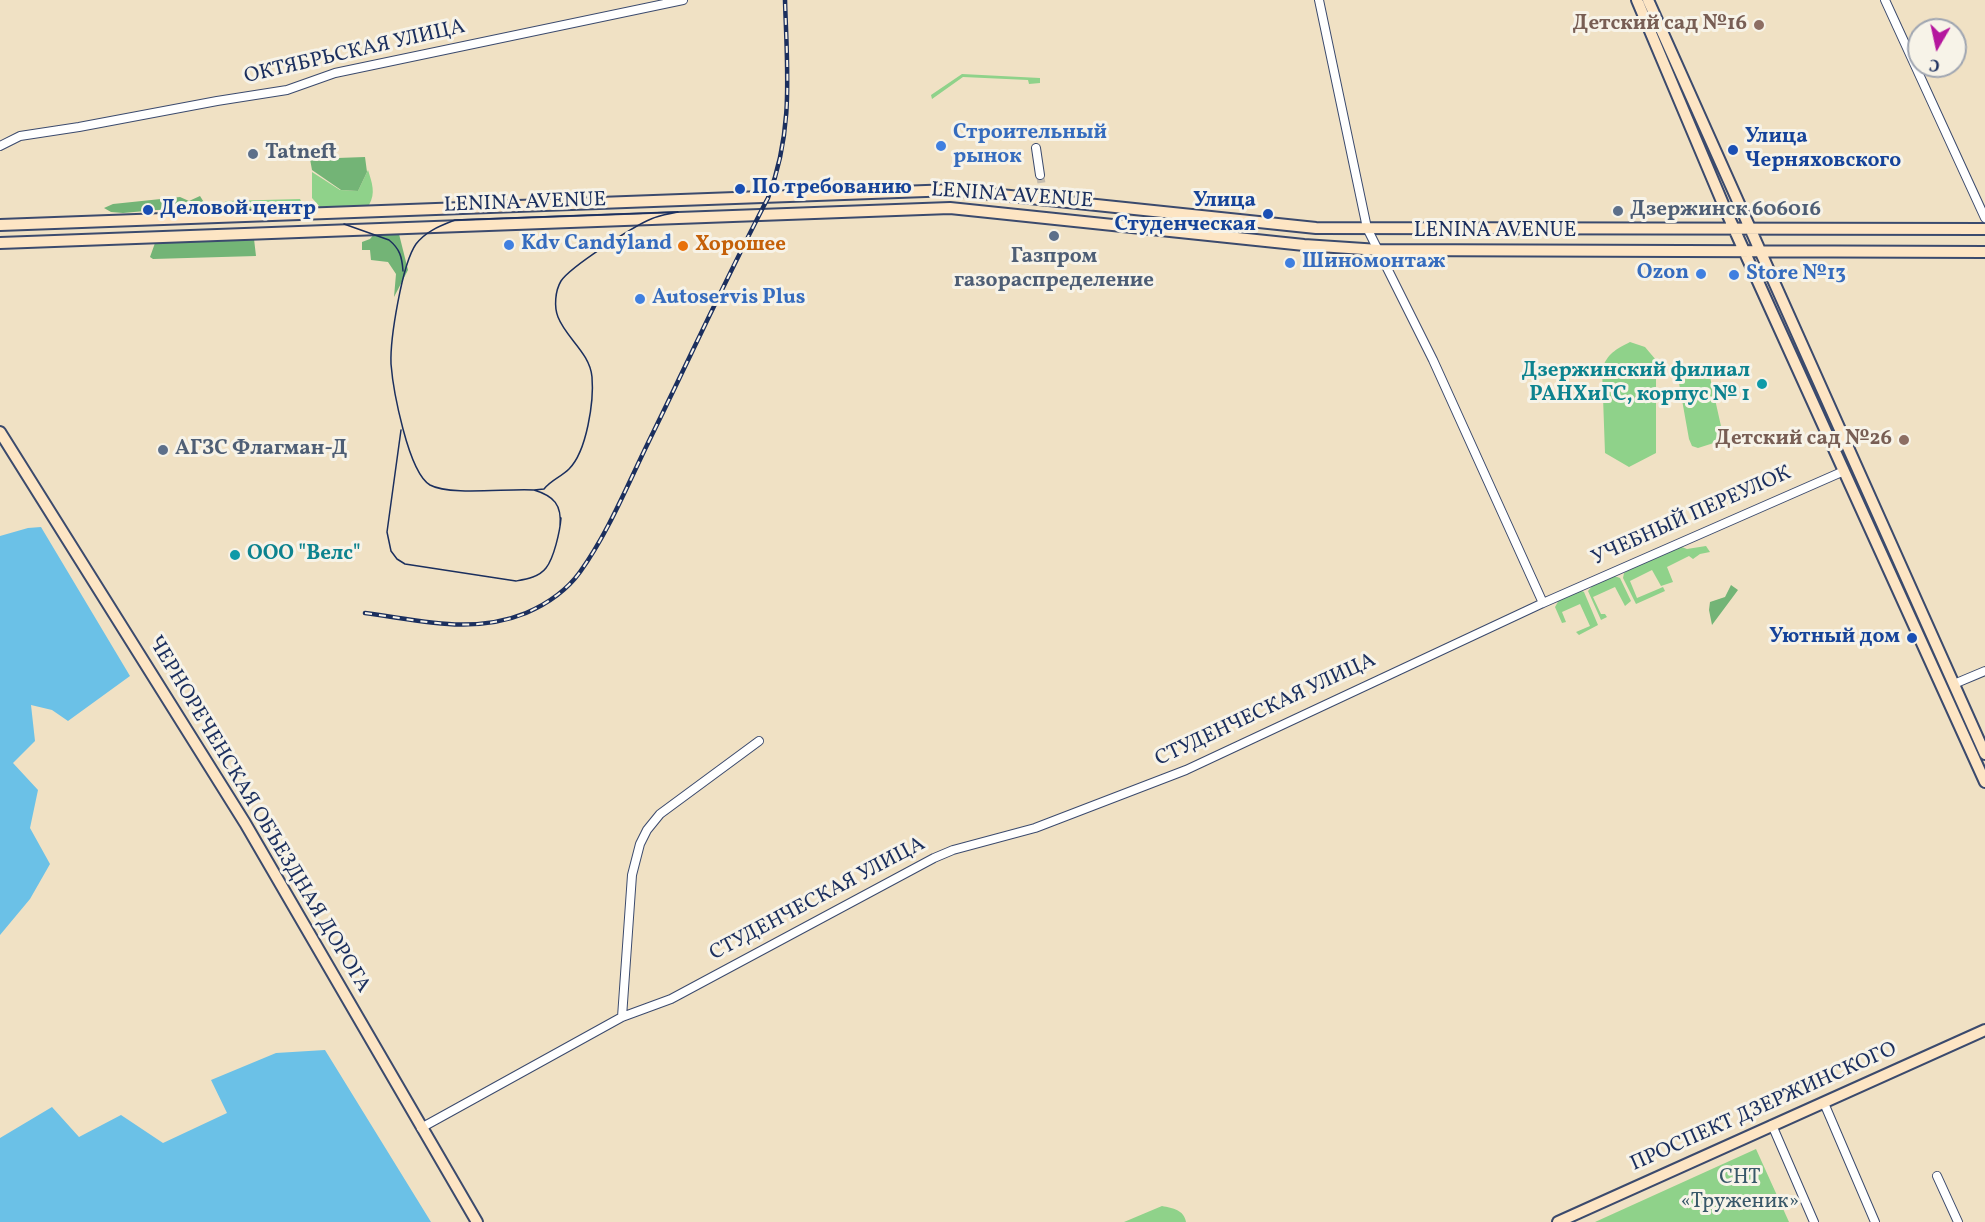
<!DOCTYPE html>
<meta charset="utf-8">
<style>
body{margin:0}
#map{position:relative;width:1985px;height:1222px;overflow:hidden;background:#f0e1c4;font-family:Vollkorn,serif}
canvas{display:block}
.north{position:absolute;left:1907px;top:18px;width:60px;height:60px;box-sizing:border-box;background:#f7f3e8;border:2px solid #9fa5b1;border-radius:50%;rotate:189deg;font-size:16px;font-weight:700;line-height:24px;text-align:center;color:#1b2f5e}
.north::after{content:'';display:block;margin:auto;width:21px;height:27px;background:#b5179e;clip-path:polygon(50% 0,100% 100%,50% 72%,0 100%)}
</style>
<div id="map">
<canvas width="1985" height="1222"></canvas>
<div class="north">С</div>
</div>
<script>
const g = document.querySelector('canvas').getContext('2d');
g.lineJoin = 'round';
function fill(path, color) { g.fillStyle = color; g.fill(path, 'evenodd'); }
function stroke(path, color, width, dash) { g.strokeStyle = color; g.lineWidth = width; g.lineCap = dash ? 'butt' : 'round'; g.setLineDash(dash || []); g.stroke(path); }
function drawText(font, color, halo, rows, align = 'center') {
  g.font = font + ' Vollkorn,serif'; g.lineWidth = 6; g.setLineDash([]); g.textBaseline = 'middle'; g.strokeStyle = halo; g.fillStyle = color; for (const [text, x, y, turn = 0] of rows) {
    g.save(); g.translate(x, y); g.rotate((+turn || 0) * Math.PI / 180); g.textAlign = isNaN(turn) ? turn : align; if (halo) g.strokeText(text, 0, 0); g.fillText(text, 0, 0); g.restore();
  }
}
fill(new Path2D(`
 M 962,74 L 1040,78 L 1040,83 L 1029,84 L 1028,80 L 963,77 L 932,99 L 931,95 Z
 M 368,170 C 372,183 376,193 369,205 L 320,207 L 312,198 L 312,172 L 340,190 L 358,191 Z
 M 300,199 L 303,205 L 301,211 L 225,214 L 222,210 L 222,205 L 226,201 Z
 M 1630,342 L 1645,347 L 1656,360 L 1656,453 L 1629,467 L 1605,453 L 1602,369 C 1608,353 1615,350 1630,342 Z
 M 1705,374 L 1710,377 L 1723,435 L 1720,441 L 1698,448 L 1692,446 L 1689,439 L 1679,383 L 1684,379 Z
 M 1679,546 L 1687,549 L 1706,546 L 1710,552 L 1700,554 L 1693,559 L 1689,556 L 1667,567 L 1673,582 L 1661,586 L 1652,570 L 1630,581 L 1637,598 L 1663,587 L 1665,591 L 1636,604 L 1623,578 L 1624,573 L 1641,562 Z
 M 1614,576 L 1620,578 L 1631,601 L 1625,606 L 1615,587 L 1593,597 L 1601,614 L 1605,614 L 1607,617 L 1601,620 L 1588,591 L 1594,584 Z
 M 1580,590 L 1584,592 L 1598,625 L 1579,635 L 1576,632 L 1590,626 L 1580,604 L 1562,612 L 1566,622 L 1562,623 L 1555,607 L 1559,600 Z
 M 1756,1149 L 1789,1222 L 1595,1222 Z
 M 1162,1206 C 1173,1208 1184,1210 1186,1222 L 1124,1222 Z`), '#8fd28a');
fill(new Path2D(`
 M 365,157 L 367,172 L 358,191 L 341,190 L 312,170 L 310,159 Z
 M 200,196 L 205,204 L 196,209 L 156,210 L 123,213 L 111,212 L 104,208 L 113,204 L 180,197 L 189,201 Z
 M 375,233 L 399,234 L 408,270 L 394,297 L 396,274 L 388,262 L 371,260 L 370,250 L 362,250 L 362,242 L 370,239 Z
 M 254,239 L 256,256 L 153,259 L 150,257 L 155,243 Z
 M 1731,585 L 1738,590 L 1712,625 L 1709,610 L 1710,602 L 1725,597 Z`), '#73b476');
fill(new Path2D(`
 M 41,527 L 130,676 L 68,721 L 52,710 L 31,705 L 35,741 L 13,763 L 38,790 L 30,828 L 50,864 L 30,899 L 0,935 L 0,536 L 28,528 Z
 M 325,1050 L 431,1222 L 0,1222 L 0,1138 L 52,1107 L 79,1137 L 121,1115 L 163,1143 L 227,1113 L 211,1080 L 276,1053 Z`), '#6bc1e7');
stroke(new Path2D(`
 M 1040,175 L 1042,186`), '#c5bdb0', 8, [8, 4]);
const street = new Path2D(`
 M 1319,0 L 1367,228 L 1433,360 L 1543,603
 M 1885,0 L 1985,218
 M 0,146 L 20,136 L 79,127 L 217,101 L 287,90 L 335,73 L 683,0
 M 1036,148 L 1040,175
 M 1954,684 L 1985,671
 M 622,1017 L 632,875 L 640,844 L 647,830 L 660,814 L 759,741
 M 1824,1103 L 1875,1222
 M 1772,1125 L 1814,1222
 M 421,1128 L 622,1017 L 671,999 L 934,858 L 953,850 L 1035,828 L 1186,770 L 1543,603 L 1844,471
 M 1937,1176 L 1958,1222`);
const secondary = new Path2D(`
 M 1637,0 L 1726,211 L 1985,782
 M 1648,0 L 1985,754
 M 0,225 L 953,190 L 1316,228 L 1985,229
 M 0,243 L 950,208 L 1304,245 L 1379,250 L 1985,252
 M 0,432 L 245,823 L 477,1222
 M 1558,1222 L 1985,1030`);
stroke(street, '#3b4a6d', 10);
stroke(secondary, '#3b4a6d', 14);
stroke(street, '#fff', 8);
stroke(secondary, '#fde5c4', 10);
stroke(new Path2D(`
 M 678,212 C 669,214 659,215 651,219 C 634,226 570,267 561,281 C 555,291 554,307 558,317 C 566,338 590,353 592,377 C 594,401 587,451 569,469 C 561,477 551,480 544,489 L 534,490 C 509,488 450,496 430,485 C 408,472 393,389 391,364 C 390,339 402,264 416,244 C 426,231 440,226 455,220 Z
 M 344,224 L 389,240 C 400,249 402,257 403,271
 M 401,430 L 387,532 L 391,551 L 397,559 L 405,564 L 516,581 C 527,579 539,577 546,568 C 554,558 560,531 561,518
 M 534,490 C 554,496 562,505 560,526`), '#1b2f5e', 1.5);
const rail = new Path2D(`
 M 365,613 C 420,620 472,635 526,613 C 547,604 567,590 580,572 C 608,533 627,486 648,443 C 688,362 726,278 768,198 C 794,130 787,70 785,0`);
stroke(rail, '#1b2f5e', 4.5);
stroke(rail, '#f7f3e8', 2, [7]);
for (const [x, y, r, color] of [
 [1759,25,6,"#8d6e63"],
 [941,146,6,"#3f7fe0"],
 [1733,150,6,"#1a4fb4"],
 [253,154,6,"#5c6f8a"],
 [740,189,6,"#1a4fb4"],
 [148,210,6,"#1a4fb4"],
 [1618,211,6,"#5c6f8a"],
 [1268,214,6,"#1a4fb4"],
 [1054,236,6,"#5c6f8a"],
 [509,245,6,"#3f7fe0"],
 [683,246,6,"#e8710a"],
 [1290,263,6,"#3f7fe0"],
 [1701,274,6,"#3f7fe0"],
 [1734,275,6,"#3f7fe0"],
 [640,299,6,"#3f7fe0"],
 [1762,384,6,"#0f9aa8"],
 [1904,440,6,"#8d6e63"],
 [163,450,6,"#5c6f8a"],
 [235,555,6,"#0f9aa8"],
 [1912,638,6,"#1a4fb4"]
]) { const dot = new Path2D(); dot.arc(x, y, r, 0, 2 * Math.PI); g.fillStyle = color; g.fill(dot); stroke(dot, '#f7f3e8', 2); }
drawText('bold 21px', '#785e54', '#f7f3e8', [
 ["Детский сад №16",1747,25],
 ["Детский сад №26",1892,440]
], 'right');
drawText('21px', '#1b2f5e', '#f7f3e8', [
 ["ОКТЯБРЬСКАЯ УЛИЦА",355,53,-13],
 ["LENINA AVENUE",1012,197,4],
 ["LENINA AVENUE",525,204,-2],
 ["LENINA AVENUE",1495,232],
 ["УЧЕБНЫЙ ПЕРЕУЛОК",1692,517,-24],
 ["СТУДЕНЧЕСКАЯ УЛИЦА",1266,711,-25],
 ["ЧЕРНОРЕЧЕНСКАЯ ОБЪЕЗДНАЯ ДОРОГА",258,815,59],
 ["СТУДЕНЧЕСКАЯ УЛИЦА",818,900,-28],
 ["ПРОСПЕКТ ДЗЕРЖИНСКОГО",1764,1108,-24]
]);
drawText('bold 21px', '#366cbe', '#f7f3e8', [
 ["Строительный",953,134],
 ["рынок",953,158],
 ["Kdv Candyland",521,245],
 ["Шиномонтаж",1302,263],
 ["Ozon",1689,274,"right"],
 ["Store №13",1746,275],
 ["Autoservis Plus",652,299]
], 'left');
drawText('bold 21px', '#164399', '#f7f3e8', [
 ["Улица",1745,138],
 ["Черняховского",1745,162],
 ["По требованию",752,189],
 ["Улица",1256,202,"right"],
 ["Студенческая",1256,226,"right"],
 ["Деловой центр",160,210],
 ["Уютный дом",1900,638,"right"]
], 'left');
drawText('bold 21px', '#4e5e75', '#f7f3e8', [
 ["Tatneft",265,154],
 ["Дзержинск 606016",1630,211],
 ["Газпром",1054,258,"center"],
 ["газораспределение",1054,282,"center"],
 ["АГЗС Флагман-Д",175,450]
], 'left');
drawText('bold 21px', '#c56008', '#f7f3e8', [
 ["Хорошее",695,246]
], 'left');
drawText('bold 21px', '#0d838f', '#f7f3e8', [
 ["Дзержинский филиал",1750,372],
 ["РАНХиГС, корпус № 1",1750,396],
 ["ООО \"Велс\"",247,555,"left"]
], 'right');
drawText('21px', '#385869', '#f7f3e8', [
 ["СНТ",1740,1179],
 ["«Труженик»",1740,1203]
]);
</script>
